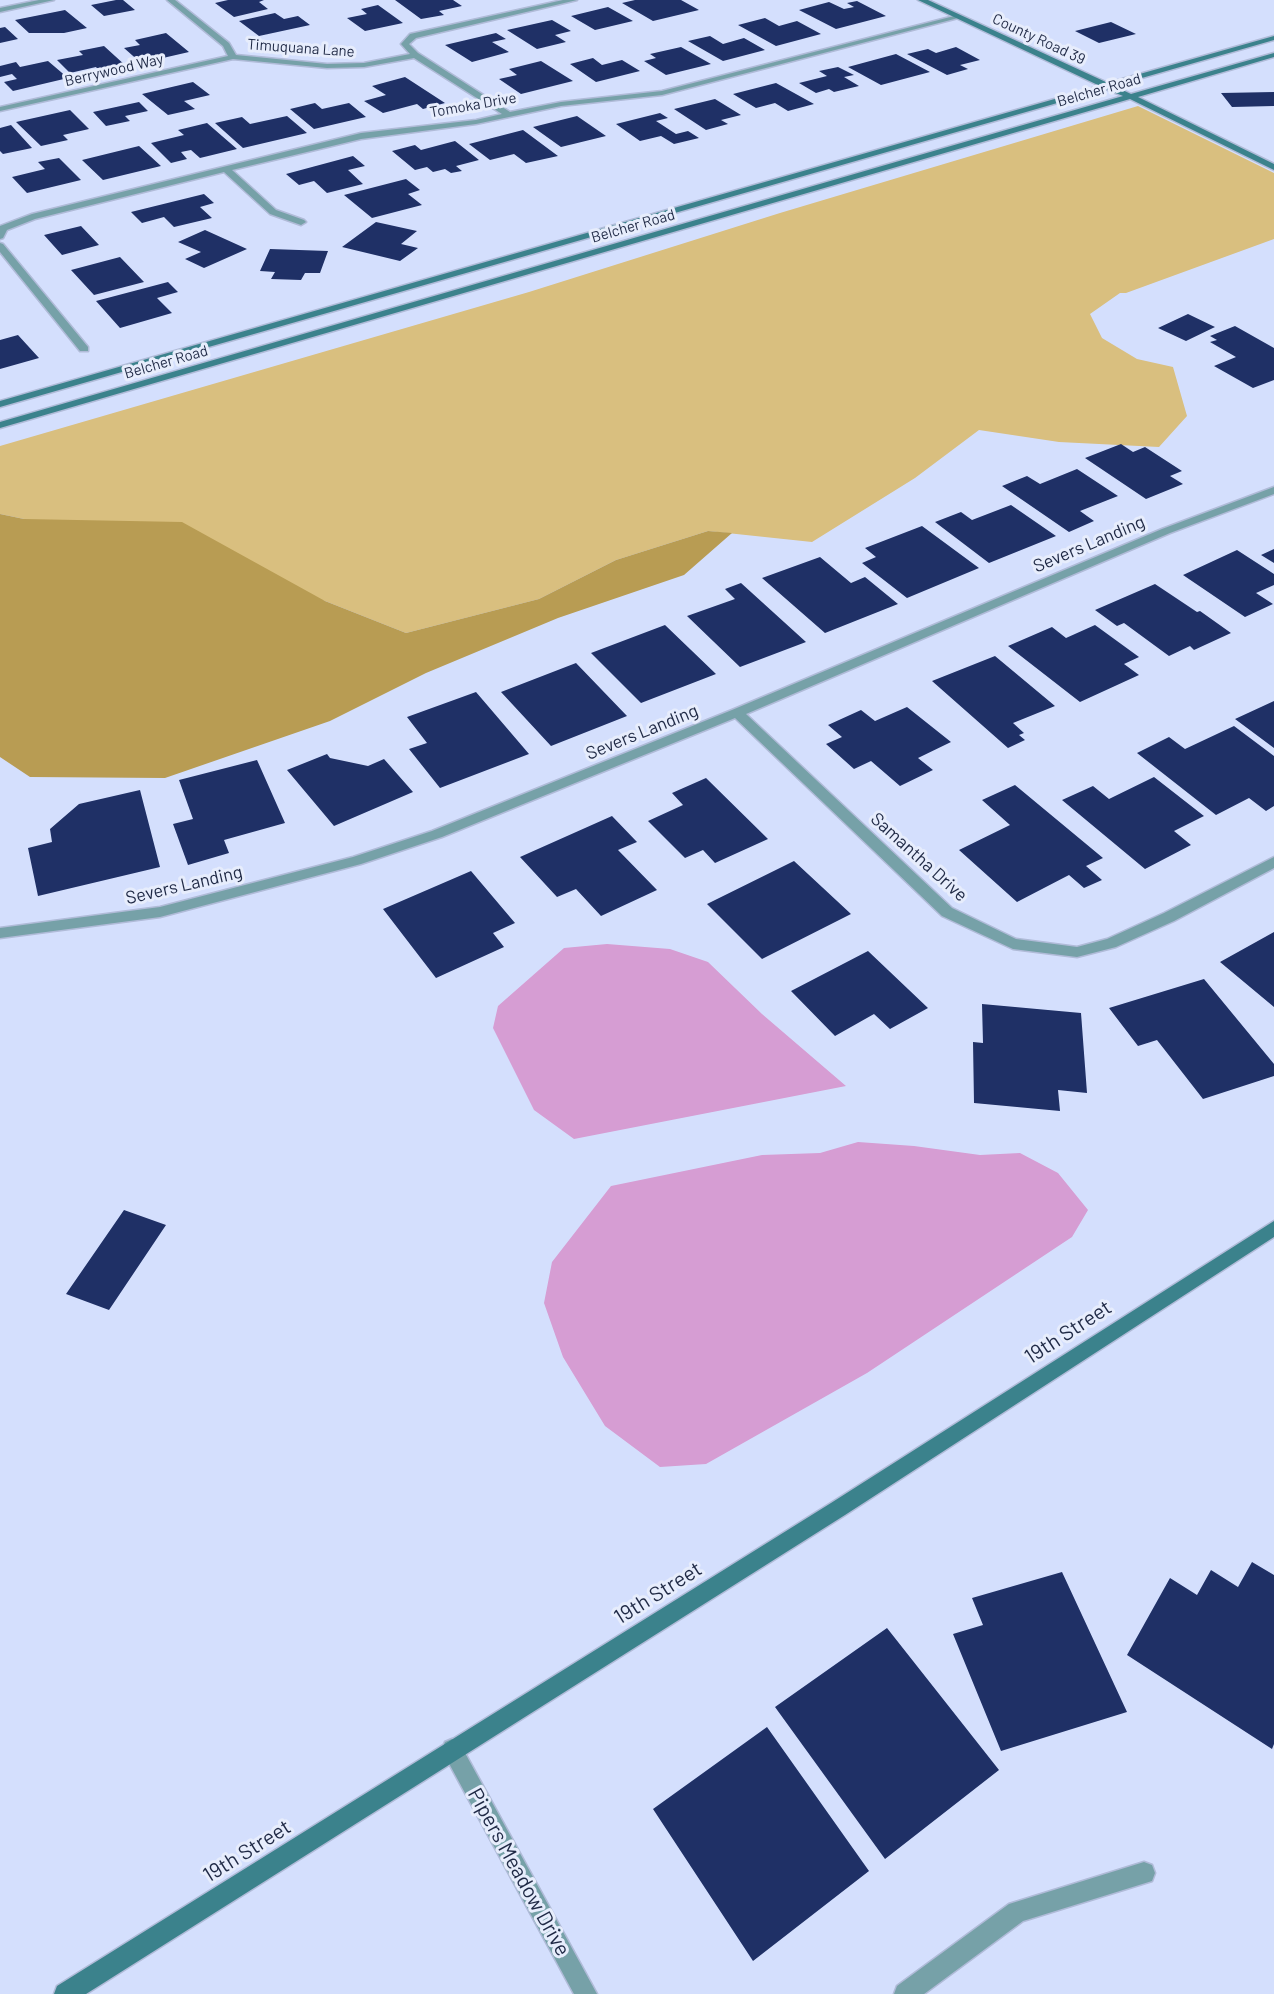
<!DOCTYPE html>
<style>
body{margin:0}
canvas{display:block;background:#d4dffd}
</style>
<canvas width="1274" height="1994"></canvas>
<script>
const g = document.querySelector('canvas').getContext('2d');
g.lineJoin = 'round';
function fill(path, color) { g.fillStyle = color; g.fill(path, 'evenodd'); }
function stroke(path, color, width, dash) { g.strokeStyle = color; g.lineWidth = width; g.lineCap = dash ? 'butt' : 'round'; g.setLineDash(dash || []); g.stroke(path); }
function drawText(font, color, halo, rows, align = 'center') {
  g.font = font + ' Barlow,sans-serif'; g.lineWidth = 6; g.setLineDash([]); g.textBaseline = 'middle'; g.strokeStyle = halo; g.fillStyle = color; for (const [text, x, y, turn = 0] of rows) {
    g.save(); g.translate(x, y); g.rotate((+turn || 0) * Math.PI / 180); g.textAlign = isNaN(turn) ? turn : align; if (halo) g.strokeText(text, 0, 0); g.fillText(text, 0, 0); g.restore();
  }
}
fill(new Path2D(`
 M 1138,106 L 1274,173 L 1274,239 L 1126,293 L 1120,293 L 1090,314 L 1102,338 L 1137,359 L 1173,367 L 1187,416 L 1159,447 L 1059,442 L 979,430 L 915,478 L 812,542 L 708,531 L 616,560 L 539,599 L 406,633 L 325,601 L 24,519 L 0,514 L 0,446 L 529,292 L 780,213 Z`), '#d9bf7f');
fill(new Path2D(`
 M 0,514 L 24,519 L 182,522 L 325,601 L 406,633 L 539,599 L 616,560 L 708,531 L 732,533 L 684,575 L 558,618 L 426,673 L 330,721 L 165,778 L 30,777 L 0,757 Z`), '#b89c53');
fill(new Path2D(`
 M 607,944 L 670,949 L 708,962 L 762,1014 L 846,1086 L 574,1139 L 534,1110 L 493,1028 L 498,1006 L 564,948 Z
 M 858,1142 L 914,1146 L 980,1155 L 1020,1153 L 1058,1173 L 1088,1210 L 1072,1237 L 867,1373 L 706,1464 L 660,1467 L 605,1426 L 563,1357 L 544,1303 L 552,1262 L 611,1186 L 762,1155 L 820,1153 Z`), '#d69dd3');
fill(new Path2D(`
 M 116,0 L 123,0 L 135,10 L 104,16 L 91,5 Z
 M 228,0 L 264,0 L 259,2 L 268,9 L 234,17 L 215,3 Z
 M 395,0 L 453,0 L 462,6 L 439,11 L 444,15 L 421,19 Z
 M 635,0 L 681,0 L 699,10 L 653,21 L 622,3 Z
 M 857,1 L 886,16 L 836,29 L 799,10 L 829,2 L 844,9 L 854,7 L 847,3 Z
 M 378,5 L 403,23 L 365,31 L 347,18 L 367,14 L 361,9 Z
 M 608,7 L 633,21 L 595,30 L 571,16 Z
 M 65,10 L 87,28 L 64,33 L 29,33 L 15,20 Z
 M 275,13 L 284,19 L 298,16 L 310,25 L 259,36 L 239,21 Z
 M 765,18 L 779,26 L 797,21 L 821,34 L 776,46 L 738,25 Z
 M 552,20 L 571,31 L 555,35 L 566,42 L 537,49 L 507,30 Z
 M 1111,22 L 1136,34 L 1099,43 L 1075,31 Z
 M 5,27 L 18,39 L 0,43 L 0,28 Z
 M 166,33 L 189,52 L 141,63 L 124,48 L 140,45 L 135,40 Z
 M 496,33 L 506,39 L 492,42 L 509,52 L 472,62 L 445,45 Z
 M 710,36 L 723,44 L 744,38 L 765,50 L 723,61 L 688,41 Z
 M 104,46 L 126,66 L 100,72 L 96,67 L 70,73 L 57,60 L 83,55 L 79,51 Z
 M 681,47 L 711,64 L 666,75 L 644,61 L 656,58 L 650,54 Z
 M 956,47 L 980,60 L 960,65 L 968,69 L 947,75 L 907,54 L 928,49 L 936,53 Z
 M 896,54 L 930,72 L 881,85 L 848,67 Z
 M 593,58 L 602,65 L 622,60 L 640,71 L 596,82 L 570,64 Z
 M 48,61 L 68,78 L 13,91 L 4,82 L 17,79 L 12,74 L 0,77 L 0,66 L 16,62 L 20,67 Z
 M 541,61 L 573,81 L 521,94 L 499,79 L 517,75 L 509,69 Z
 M 838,67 L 854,75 L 844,77 L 859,86 L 834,92 L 829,89 L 816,93 L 799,83 L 827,76 L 819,71 Z
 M 405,77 L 445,103 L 423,109 L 417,104 L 383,113 L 364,101 L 386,95 L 372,86 Z
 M 193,82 L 210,95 L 184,101 L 195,109 L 168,115 L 142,94 Z
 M 776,83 L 814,104 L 788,111 L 775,103 L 756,108 L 733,94 Z
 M 1274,92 L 1274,106 L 1232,107 L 1221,93 Z
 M 715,99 L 741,115 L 721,120 L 728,124 L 706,130 L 674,109 Z
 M 139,102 L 148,111 L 125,116 L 130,121 L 106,126 L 93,112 Z
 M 315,103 L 322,109 L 349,103 L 366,117 L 314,129 L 290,109 Z
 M 70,110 L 89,129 L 63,135 L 68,140 L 41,146 L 16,122 Z
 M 660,113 L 668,118 L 656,121 L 676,134 L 688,131 L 699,138 L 674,144 L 661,136 L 640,141 L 616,124 Z
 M 287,116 L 307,133 L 243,148 L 215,123 L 242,117 L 250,124 Z
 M 577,116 L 606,136 L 561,147 L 533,127 Z
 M 207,123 L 237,149 L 200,158 L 191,150 L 181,152 L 187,159 L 171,163 L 151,143 L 184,135 L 178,130 Z
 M 11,125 L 32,148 L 3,154 L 0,151 L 0,128 Z
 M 523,130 L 558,156 L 526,163 L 514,154 L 490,160 L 469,144 Z
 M 455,141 L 479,160 L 456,166 L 462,171 L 451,173 L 445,169 L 433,172 L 427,167 L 415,170 L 392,151 L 415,145 L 421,150 Z
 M 139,146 L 161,166 L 103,180 L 82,160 Z
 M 353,156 L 365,166 L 348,170 L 363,184 L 327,193 L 314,181 L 299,185 L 286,174 Z
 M 59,158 L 81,180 L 27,193 L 12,177 L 45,169 L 38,162 Z
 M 406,179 L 420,190 L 408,194 L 422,205 L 372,218 L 344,195 Z
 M 204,194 L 214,203 L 200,207 L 212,218 L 174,227 L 164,217 L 142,223 L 131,212 Z
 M 376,222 L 417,231 L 401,244 L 418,248 L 400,261 L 342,247 Z
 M 81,226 L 99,245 L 62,255 L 44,235 Z
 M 205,230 L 247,249 L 204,268 L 185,259 L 201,252 L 178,242 Z
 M 270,249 L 328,251 L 320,273 L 305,273 L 301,280 L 271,279 L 275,272 L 260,271 Z
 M 120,257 L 144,282 L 94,295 L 71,270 Z
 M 168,282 L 178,292 L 157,298 L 172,313 L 120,328 L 96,301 Z
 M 1188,314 L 1215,327 L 1186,341 L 1158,328 Z
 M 1235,326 L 1274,348 L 1274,380 L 1253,388 L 1214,366 L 1236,357 L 1210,342 L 1217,340 L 1210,336 Z
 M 18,335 L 39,358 L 0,369 L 0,340 Z
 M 1121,444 L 1133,452 L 1145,447 L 1182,471 L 1170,476 L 1183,484 L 1146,499 L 1085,458 Z
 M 1077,469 L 1118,496 L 1080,511 L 1094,521 L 1069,532 L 1002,486 L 1027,476 L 1040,484 Z
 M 1011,505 L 1056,536 L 989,563 L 935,522 L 961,512 L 972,520 Z
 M 922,526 L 979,568 L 907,598 L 862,563 L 876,557 L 865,548 Z
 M 1274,549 L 1274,563 L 1261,555 Z
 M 1237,550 L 1274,574 L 1274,585 L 1256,593 L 1273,604 L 1245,617 L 1183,575 Z
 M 820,557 L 851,583 L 865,577 L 898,604 L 825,633 L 762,578 Z
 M 741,583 L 806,642 L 740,667 L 687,616 L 735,599 L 725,589 Z
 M 1155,584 L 1197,612 L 1200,611 L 1231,633 L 1194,650 L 1190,646 L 1169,656 L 1124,623 L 1117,626 L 1095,610 Z
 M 665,625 L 716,674 L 641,703 L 591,653 Z
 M 1095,625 L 1139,657 L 1124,664 L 1139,675 L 1080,702 L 1008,646 L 1052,627 L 1066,638 Z
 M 995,656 L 1055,706 L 1013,723 L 1024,733 L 1019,735 L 1025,740 L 1008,748 L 932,681 Z
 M 576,663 L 627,716 L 551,746 L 501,692 Z
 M 476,692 L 529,754 L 440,788 L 409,749 L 427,743 L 407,717 Z
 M 1274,701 L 1274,748 L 1235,719 Z
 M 907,707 L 951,742 L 918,758 L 933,770 L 900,786 L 871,761 L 854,769 L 826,744 L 842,737 L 828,725 L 861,710 L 875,721 Z
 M 1234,726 L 1274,756 L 1274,806 L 1266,811 L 1249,798 L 1216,815 L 1137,753 L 1169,737 L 1185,749 Z
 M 327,754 L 330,758 L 368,766 L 384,759 L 413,792 L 334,826 L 287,770 Z
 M 257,760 L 285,823 L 224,840 L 229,853 L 188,865 L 173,824 L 193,819 L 179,780 Z
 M 1154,777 L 1204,816 L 1174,831 L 1191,845 L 1145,869 L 1062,800 L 1093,786 L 1109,799 Z
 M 706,778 L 768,839 L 715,863 L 703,850 L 685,858 L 648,821 L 683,805 L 672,793 Z
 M 1015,785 L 1103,858 L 1086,866 L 1102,880 L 1084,888 L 1069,875 L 1017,902 L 959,850 L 1010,825 L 982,800 Z
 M 140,790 L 160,867 L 38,896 L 28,848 L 52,842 L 50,829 L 79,804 Z
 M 612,816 L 637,842 L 618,850 L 657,890 L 601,916 L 576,889 L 557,897 L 520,857 Z
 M 794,861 L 851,914 L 762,959 L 707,904 Z
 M 471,871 L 515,923 L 493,933 L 504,947 L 436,978 L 383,909 Z
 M 1274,932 L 1274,1007 L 1220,962 Z
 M 868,951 L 928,1008 L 890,1029 L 874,1014 L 835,1036 L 791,991 Z
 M 1204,979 L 1274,1064 L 1274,1076 L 1203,1099 L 1157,1040 L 1138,1046 L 1109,1008 Z
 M 982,1004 L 1081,1013 L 1087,1093 L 1058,1090 L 1060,1111 L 974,1103 L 973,1042 L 983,1043 Z
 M 124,1210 L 166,1225 L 109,1310 L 66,1294 Z
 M 1252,1562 L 1274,1575 L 1274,1744 L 1272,1749 L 1127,1655 L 1170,1578 L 1197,1595 L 1211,1570 L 1238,1587 Z
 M 1062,1572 L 1127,1712 L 1001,1751 L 953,1634 L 983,1625 L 972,1598 Z
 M 887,1628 L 999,1770 L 885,1859 L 775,1707 Z
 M 767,1727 L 869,1871 L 753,1961 L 653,1809 Z`), '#1f3066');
const street = new Path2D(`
 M 39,0 L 54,0 L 0,12 L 0,8 Z
 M 167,0 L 175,0 L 229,43 L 236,55 L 327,64 L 364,63 L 410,54 L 401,44 L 410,34 L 563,0 L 577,0 L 416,38 L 409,44 L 418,53 L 510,112 L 561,102 L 662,91 L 958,15 L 962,17 L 662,95 L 561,106 L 476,124 L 361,139 L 232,170 L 276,210 L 304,220 L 306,222 L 301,225 L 270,214 L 224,172 L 35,219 L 7,230 L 3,238 L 0,239 L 0,226 L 32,214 L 361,133 L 476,120 L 502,114 L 414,58 L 364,67 L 327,68 L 233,59 L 0,111 L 0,107 L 228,56 L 223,46 Z
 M 0,243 L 3,244 L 88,347 L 88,351 L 80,351 L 0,252 Z
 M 1274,487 L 1274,494 L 1170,533 L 746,714 L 952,908 L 1016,939 L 1077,947 L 1107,939 L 1164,913 L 1274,857 L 1274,868 L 1174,921 L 1116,947 L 1077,957 L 1013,949 L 942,916 L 735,718 L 442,837 L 361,864 L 160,917 L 0,938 L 0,928 L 160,907 L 353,857 L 432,831 L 732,710 L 1162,529 Z
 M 452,1739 L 459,1742 L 597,1994 L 574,1994 L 445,1756 L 442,1749 L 445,1742 Z
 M 1144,1862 L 1152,1865 L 1155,1873 L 1152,1881 L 1023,1921 L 924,1994 L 894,1994 L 897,1986 L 1009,1904 Z`);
const secondary = new Path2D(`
 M 918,0 L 928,0 L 1108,83 L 1274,36 L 1274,40 L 1114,86 L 1131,94 L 1274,53 L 1274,57 L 1138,97 L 1274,164 L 1274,170 L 1130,99 L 0,428 L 0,422 L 1123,96 L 1106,89 L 0,407 L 0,401 L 1100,86 Z
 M 1274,1221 L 1274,1237 L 845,1515 L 86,1994 L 54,1994 L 57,1986 L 831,1503 Z`);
stroke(street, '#b0bbd8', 3);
stroke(secondary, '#b0bbd8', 3);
fill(street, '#76a1a8');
fill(secondary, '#3b828c');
drawText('15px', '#1f2945', '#e7edfc', [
 ["County Road 39",1039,39,25],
 ["Timuquana Lane",301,48,4],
 ["Berrywood Way",114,70,-13],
 ["Belcher Road",1099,90,-16],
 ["Tomoka Drive",473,105,-10],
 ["Belcher Road",633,226,-16],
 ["Belcher Road",166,362,-16]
]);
drawText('18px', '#1f2945', '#e7edfc', [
 ["Severs Landing",1089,544,-23],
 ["Severs Landing",642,732,-22],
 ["Samantha Drive",919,857,42],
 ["Severs Landing",184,885,-13]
]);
drawText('21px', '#1f2945', '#e7edfc', [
 ["19th Street",1068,1332,-33],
 ["19th Street",658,1593,-32],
 ["19th Street",247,1851,-32],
 ["Pipers Meadow Drive",519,1872,61]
]);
</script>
